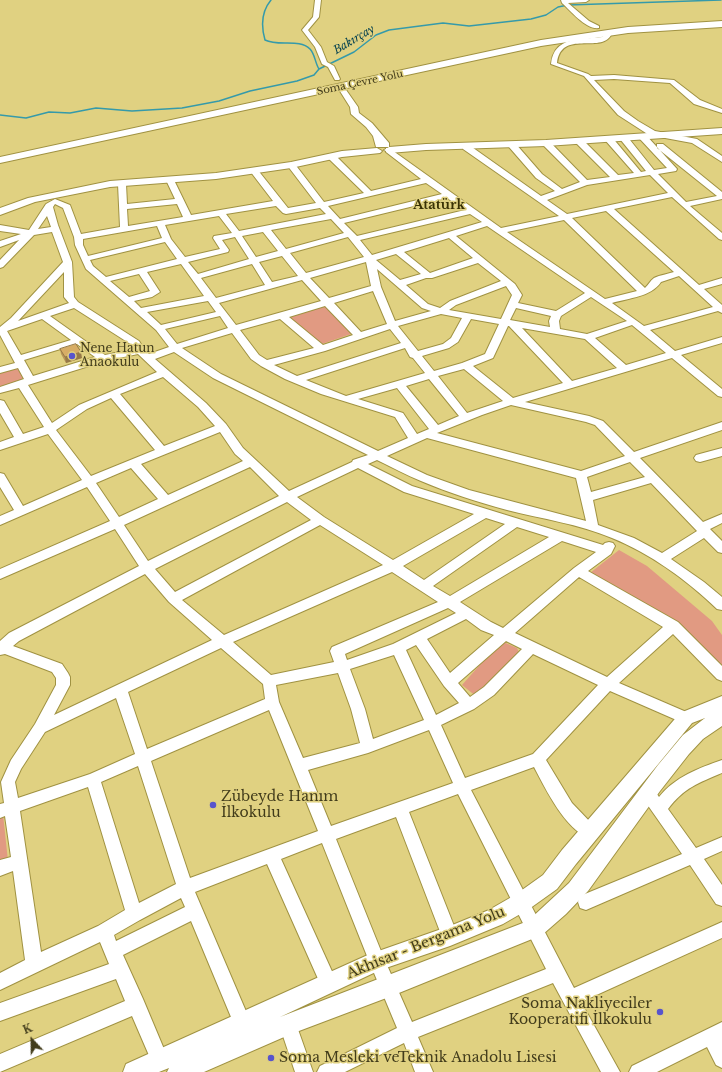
<!DOCTYPE html>
<meta charset="utf-8">
<style>
body{margin:0}
#map{position:relative;width:722px;height:1072px;overflow:hidden;background:#e0d181;font-family:"Libre Baskerville",serif}
canvas{display:block}
.north{position:absolute;left:12px;top:1020px;width:40px;height:40px;-webkit-text-stroke:3px #e0d181;paint-order:stroke;rotate:338deg;font-size:11px;font-weight:700;line-height:16px;text-align:center;color:#423c1b}
.north::after{content:'';display:block;margin:auto;width:14px;height:18px;background:#423c1b;clip-path:polygon(50% 0,100% 100%,50% 72%,0 100%)}
</style>
<div id="map">
<canvas width="722" height="1072"></canvas>
<div class="north">K</div>
</div>
<script>
const g = document.querySelector('canvas').getContext('2d');
g.lineJoin = 'round';
function fill(path, color) { g.fillStyle = color; g.fill(path, 'evenodd'); }
function stroke(path, color, width, dash) { g.strokeStyle = color; g.lineWidth = width; g.lineCap = dash ? 'butt' : 'round'; g.setLineDash(dash || []); g.stroke(path); }
function drawText(font, color, halo, rows, align = 'center') {
  g.font = font + ' "Libre Baskerville",serif'; g.lineWidth = 3; g.setLineDash([]); g.textBaseline = 'middle'; g.strokeStyle = halo; g.fillStyle = color; for (const [text, x, y, turn = 0] of rows) {
    g.save(); g.translate(x, y); g.rotate((+turn || 0) * Math.PI / 180); g.textAlign = isNaN(turn) ? turn : align; if (halo) g.strokeText(text, 0, 0); g.fillText(text, 0, 0); g.restore();
  }
}
fill(new Path2D(`
 M 326,305 L 354,333 L 322,344 L 288,316 Z
 M 18,367 L 24,382 L 0,389 L 0,372 Z
 M 619,550 L 647,566 L 712,621 L 722,635 L 722,667 L 590,573 Z
 M 501,641 L 517,648 L 520,654 L 477,697 L 462,685 Z
 M 3,814 L 8,861 L 0,863 L 0,815 Z`), '#e19a82');
stroke(new Path2D(`
 M 271,0 C 261,12 261,26 265,40 C 279,47 299,38 310,49 C 315,54 315,63 319,69
 M 0,115 L 26,118 L 49,112 L 70,113 L 96,108 L 132,111 L 182,108 L 219,101 L 250,91 L 297,81 L 314,75 L 319,69 L 354,52 L 376,35 L 389,30 L 443,23 L 469,26 L 531,19 L 546,15 L 558,7 L 568,5 L 721,0`), '#359aaa', 1.5);
const minor = new Path2D(`
 M 315,0 L 321,0 L 319,17 L 308,30 L 321,47 L 327,62 L 334,66 L 340,79 L 339,80 L 335,80 L 328,67 L 322,64 L 315,47 L 302,30 L 313,17 Z
 M 561,0 L 589,0 L 586,2 L 568,3 L 589,21 L 599,26 L 599,28 C 586,30 571,11 562,3 Z
 M 606,34 L 611,35 C 601,54 561,29 557,63 L 588,74 L 591,76 L 614,75 L 674,80 L 700,100 L 722,109 L 722,113 L 694,104 L 670,83 L 614,79 L 594,80 L 624,111 L 638,121 L 655,131 L 697,139 L 722,156 L 722,162 L 692,143 L 649,135 L 618,115 L 584,76 L 551,64 C 554,36 580,40 602,37 Z
 M 342,86 L 344,87 L 358,107 L 359,113 L 372,123 L 389,143 L 389,147 L 376,147 L 373,136 L 366,127 L 351,114 L 350,107 L 338,88 Z
 M 639,134 L 645,134 L 677,169 L 676,171 L 658,174 L 686,202 L 717,196 L 657,148 L 657,144 L 663,144 L 722,192 L 722,199 L 690,206 L 722,233 L 722,240 L 719,239 L 672,197 L 614,209 L 699,285 L 722,278 L 722,284 L 704,289 L 722,305 L 722,313 L 718,311 L 650,330 L 675,351 L 722,337 L 722,343 L 681,355 L 722,389 L 722,397 L 718,396 L 672,358 L 525,402 L 589,416 L 603,421 L 634,452 L 722,422 L 722,430 L 640,458 L 703,522 L 722,514 L 722,523 L 710,529 L 722,541 L 722,553 L 718,552 L 704,538 L 671,559 L 704,582 L 722,597 L 722,610 L 717,609 C 687,580 651,554 612,538 C 579,524 542,519 507,510 C 478,502 449,493 421,481 C 406,475 392,467 377,460 L 368,464 L 412,486 L 603,545 L 605,543 L 609,542 L 613,543 L 615,546 L 611,554 L 588,571 L 678,622 L 722,666 L 722,681 L 717,679 L 673,634 L 619,683 L 691,714 L 693,718 L 691,722 L 686,724 L 681,722 L 610,691 L 546,760 L 572,803 L 595,827 L 598,832 L 595,837 L 590,839 C 565,829 546,790 534,767 L 471,790 L 574,988 L 722,922 L 722,938 L 581,1002 L 620,1072 L 601,1072 L 553,983 L 418,1037 L 433,1072 L 415,1072 L 404,1043 L 345,1072 L 317,1072 L 320,1066 L 397,1028 L 369,961 L 322,843 L 281,859 L 335,978 L 337,984 L 335,990 L 329,992 L 323,990 L 267,864 L 195,892 L 251,1023 L 248,1029 L 242,1032 L 236,1029 L 191,921 L 123,955 L 143,999 L 169,1061 L 166,1067 L 160,1070 L 154,1067 L 132,1016 L 0,1072 L 0,1054 L 125,1001 L 116,979 L 0,1021 L 0,1003 L 109,964 L 100,942 L 0,990 L 0,973 L 25,960 L 13,871 L 0,876 L 0,860 L 11,857 L 5,816 L 0,818 L 0,804 L 4,803 L 1,782 L 11,760 L 35,724 L 56,685 L 56,678 L 52,672 L 5,654 L 0,655 L 0,641 L 9,633 L 139,566 L 115,529 L 0,579 L 0,569 L 110,521 L 87,487 L 0,525 L 0,516 L 14,510 L 0,487 L 0,473 L 4,474 L 23,506 L 82,480 L 48,434 L 0,450 L 0,442 L 14,437 L 0,413 L 0,400 L 4,401 L 23,434 L 44,427 L 19,388 L 0,393 L 0,387 L 24,379 L 18,368 L 0,373 L 0,367 L 15,363 L 0,335 L 0,327 L 11,318 L 63,262 L 52,232 L 34,235 L 3,267 L 0,268 L 0,260 L 19,240 L 0,247 L 0,241 L 21,234 L 0,231 L 0,225 L 29,230 L 46,204 L 55,199 L 70,205 L 81,234 L 120,227 L 118,184 L 122,182 L 126,184 L 127,204 L 175,199 L 166,180 L 170,178 L 173,178 L 191,215 L 273,201 L 250,171 L 254,169 L 257,169 L 288,208 L 316,203 L 287,165 L 291,163 L 294,163 L 324,202 L 364,193 L 329,159 L 328,157 L 332,155 L 335,155 L 371,191 L 421,179 L 386,152 L 386,148 L 389,148 L 501,228 L 559,216 L 463,149 L 463,145 L 469,145 L 541,196 L 555,191 L 536,178 L 509,147 L 509,143 L 515,143 L 542,174 L 562,189 L 580,182 L 543,145 L 543,141 L 549,141 L 587,180 L 610,177 L 576,143 L 575,141 L 579,139 L 582,139 L 618,175 L 634,173 L 605,140 L 605,136 L 611,136 L 641,172 L 646,171 L 620,139 L 620,135 L 626,135 L 654,170 L 667,168 L 639,138 ZM 650,175 L 668,193 L 567,214 L 547,200 L 587,185 ZM 426,183 L 442,194 L 340,219 L 328,206 ZM 447,198 L 465,210 L 357,236 L 344,223 ZM 55,204 L 63,208 L 74,237 L 75,245 L 86,269 L 156,330 L 169,347 L 149,354 L 144,349 L 139,341 L 78,302 L 74,297 L 72,262 L 58,225 L 53,207 ZM 177,204 L 183,217 L 128,226 L 127,209 ZM 276,206 L 283,213 L 286,214 L 320,208 L 326,214 L 239,231 L 226,214 ZM 606,211 L 674,272 C 668,274 660,275 654,278 C 650,281 649,284 645,288 L 572,218 ZM 470,214 L 482,222 L 372,255 L 360,240 ZM 47,216 L 51,227 L 38,229 ZM 219,216 L 232,233 L 214,236 L 213,238 L 220,249 L 185,257 L 171,239 L 165,225 ZM 331,219 L 344,233 L 286,249 L 271,230 ZM 564,220 L 637,291 L 605,299 L 507,232 ZM 157,226 L 162,238 L 88,256 L 83,245 L 83,239 ZM 487,226 L 585,293 L 556,311 L 518,303 L 522,295 L 515,284 L 456,236 ZM 263,232 L 278,251 L 256,257 L 242,236 ZM 235,237 L 249,259 L 198,274 L 188,262 L 228,252 L 229,250 L 222,240 ZM 348,237 L 364,257 L 306,273 L 290,253 ZM 449,238 L 473,258 L 430,273 L 404,252 ZM 165,242 L 177,259 L 106,277 L 93,266 L 90,260 ZM 396,254 L 421,274 L 400,280 L 376,260 ZM 282,256 L 298,276 L 272,282 L 259,262 ZM 366,262 L 371,286 L 329,298 L 310,278 ZM 478,263 L 501,281 L 450,301 L 440,308 L 428,304 L 406,285 L 426,278 L 432,278 ZM 181,264 L 204,296 L 141,308 L 134,301 L 152,297 L 160,292 L 147,272 ZM 252,264 L 265,285 L 216,298 L 201,278 ZM 377,269 L 422,308 L 431,311 L 395,321 L 381,287 ZM 64,272 L 64,297 L 69,303 L 18,321 ZM 139,274 L 150,291 L 129,297 L 110,281 ZM 679,276 L 713,307 L 644,326 L 612,303 C 629,298 651,297 661,282 ZM 302,280 L 321,301 L 236,325 L 219,303 ZM 506,286 L 512,295 L 501,319 L 449,310 L 456,305 ZM 373,291 L 387,324 L 361,332 L 334,303 ZM 591,297 L 627,321 L 587,334 L 560,329 L 559,321 L 561,316 ZM 208,301 L 216,312 L 161,325 L 147,312 ZM 325,306 L 353,335 L 323,345 L 289,317 ZM 74,308 L 132,345 L 134,349 L 105,355 L 50,316 ZM 516,308 L 551,316 L 549,321 L 550,327 L 510,320 ZM 441,314 L 462,318 L 451,338 L 443,344 L 418,351 L 398,326 ZM 220,316 L 228,328 L 177,344 L 165,329 ZM 42,319 L 71,340 L 21,355 L 7,331 ZM 280,319 L 314,348 L 267,360 L 259,355 L 240,330 ZM 471,319 L 499,324 L 485,354 L 462,363 L 434,371 L 422,356 L 449,348 L 458,342 ZM 632,325 L 666,353 L 626,365 L 595,338 ZM 508,326 L 509,326 L 563,383 L 513,398 L 473,366 L 493,358 ZM 522,328 L 585,339 L 617,368 L 572,381 ZM 390,329 L 401,343 L 297,376 L 274,365 L 325,351 ZM 232,333 L 251,359 L 261,366 L 285,379 L 321,394 L 395,417 L 408,438 L 378,451 L 221,374 L 182,348 ZM 77,344 L 95,357 L 33,376 L 24,360 ZM 405,348 L 410,357 L 413,358 L 425,373 L 346,396 L 306,380 ZM 174,352 L 213,378 L 368,455 L 353,460 L 352,462 L 289,491 L 243,448 L 226,424 L 206,403 L 155,359 ZM 138,354 L 157,372 L 79,405 L 52,423 L 28,385 L 105,361 ZM 464,369 L 503,401 L 467,413 L 438,376 ZM 163,377 L 198,407 L 215,426 L 164,446 L 120,394 ZM 429,379 L 459,416 L 438,425 L 406,386 ZM 397,388 L 429,429 L 417,434 L 403,413 L 358,399 ZM 111,398 L 155,450 L 91,476 L 56,430 L 87,409 ZM 511,405 L 586,422 L 595,425 L 625,456 L 581,471 L 437,433 L 482,415 ZM 220,432 L 235,454 L 243,461 L 168,495 L 141,464 ZM 427,438 L 576,478 L 586,521 L 469,490 L 427,475 L 387,456 ZM 630,462 L 645,477 L 591,492 L 587,477 ZM 250,467 L 279,496 L 148,561 L 124,525 ZM 131,468 L 158,499 L 119,517 L 96,483 ZM 358,468 L 404,492 L 474,514 L 393,560 L 324,517 L 297,497 ZM 651,483 L 697,531 L 662,553 L 634,538 L 598,525 L 593,500 ZM 287,502 L 311,520 L 175,592 L 155,569 ZM 486,518 L 505,524 L 424,580 L 403,566 ZM 320,525 L 383,565 L 224,635 L 182,600 ZM 517,527 L 549,537 L 450,596 L 433,586 ZM 562,541 L 596,552 L 574,568 L 503,628 L 491,622 L 460,602 ZM 392,572 L 438,602 L 332,647 L 330,651 L 334,662 L 271,675 L 233,642 ZM 145,574 L 169,602 L 212,640 L 54,715 L 70,685 L 70,677 L 68,673 L 62,664 L 13,646 L 19,641 ZM 579,577 L 663,627 L 607,677 L 515,633 ZM 448,608 L 456,613 L 393,644 L 347,660 L 345,654 ZM 466,619 L 481,630 L 494,635 L 450,673 L 427,639 ZM 506,641 L 522,649 L 484,687 L 470,697 L 458,683 ZM 416,645 L 444,686 L 459,703 L 436,715 L 406,650 ZM 221,648 L 263,684 L 265,699 L 147,749 L 128,692 ZM 533,654 L 598,685 L 533,754 L 465,778 L 441,725 L 474,709 L 494,695 ZM 394,655 L 424,720 L 373,739 L 365,709 L 350,669 ZM 338,673 L 351,709 L 360,743 L 303,758 L 279,702 L 276,685 ZM 116,698 L 135,754 L 90,774 L 18,798 L 15,782 L 21,769 L 45,732 ZM 269,710 L 318,831 L 190,878 L 151,761 ZM 429,730 L 453,783 L 331,826 L 308,770 L 368,753 ZM 138,766 L 176,884 L 139,903 L 101,782 ZM 88,787 L 125,910 L 98,926 L 41,952 L 20,811 ZM 458,794 L 546,969 L 412,1022 L 383,956 L 336,839 L 396,817 L 444,942 L 450,944 L 456,942 L 458,936 L 409,812 ZM 181,898 L 185,907 L 116,941 L 114,935 L 140,920 Z
 M 722,448 L 722,456 L 700,462 L 696,461 L 694,458 L 696,455 Z
 M 722,760 L 722,773 C 698,783 684,788 668,809 L 696,848 L 722,837 L 722,851 L 704,859 L 722,885 L 722,906 L 716,904 L 690,865 L 586,910 L 580,908 L 578,902 L 580,896 L 682,854 L 642,797 L 640,792 L 642,787 L 647,785 L 652,787 L 659,797 C 675,777 699,768 722,760 Z
 M 288,1015 L 294,1018 L 313,1072 L 295,1072 L 279,1024 L 282,1018 Z
 M 722,1022 L 722,1068 L 716,1065 L 707,1047 L 657,1072 L 629,1072 L 632,1066 Z`);
const major = new Path2D(`
 M 722,128 L 722,134 L 546,146 L 426,150 L 389,153 L 384,150 L 389,147 L 426,144 L 546,140 Z
 M 377,148 L 382,151 L 380,153 L 342,157 L 291,168 L 216,179 L 110,187 L 35,202 L 0,215 L 0,208 L 28,198 L 110,181 L 216,173 L 291,162 L 342,151 Z
 M 722,696 L 722,726 L 703,739 L 689,754 L 660,791 L 588,891 L 566,914 L 542,935 L 389,997 L 291,1034 L 204,1072 L 167,1072 L 169,1068 L 159,1072 L 123,1072 L 126,1064 L 370,954 L 450,926 L 489,910 L 515,895 L 543,875 L 562,850 L 680,713 ZM 705,718 L 683,735 L 658,765 L 569,883 L 528,921 L 280,1017 L 380,970 L 450,946 L 503,924 L 529,909 L 557,889 L 576,864 L 692,723 Z`);
const highway = new Path2D(`
 M 722,21 L 722,27 L 628,33 L 541,46 L 0,163 L 0,157 L 541,40 L 628,27 Z`);
stroke(minor, '#a09242', 2);
stroke(major, '#a09242', 2);
stroke(highway, '#a09242', 2);
fill(minor, '#fff');
fill(major, '#fff');
fill(highway, '#fff');
fill(new Path2D(`
 M 60,349 L 82,358 L 66,363 L 61,354 Z`), '#b99558');
fill(new Path2D(`
 M 81,352 L 82,358 L 66,363 L 65,357 Z`), '#967947');
const building = new Path2D(`
 M 76,344 L 81,352 L 65,357 L 60,349 Z`);
fill(building, '#d7ad66');
stroke(building, '#967947', 1);
for (const [x, y, r, color] of [
 [72,356,4,"#5854cc"],
 [213,805,4,"#5854cc"],
 [660,1012,4,"#5854cc"],
 [271,1058,4,"#5854cc"]
]) { const dot = new Path2D(); dot.arc(x, y, r, 0, 2 * Math.PI); g.fillStyle = color; g.fill(dot); stroke(dot, '#e0d181', 1.5); }
drawText('10px', '#423c1b', '#e0d181', [
 ["Soma Çevre Yolu",360,83,-12]
]);
drawText('italic 11px', '#003f4e', '#e0d181', [
 ["Bakırçay",354,40,-31]
]);
drawText('12px', '#423c1b', '#e0d181', [
 ["Nene Hatun",80,349],
 ["Anaokulu",80,363]
], 'left');
drawText('bold 13px', '#383104', '#e0d181', [
 ["Atatürk",439,205]
]);
drawText('14px', '#423c1b', '#e0d181', [
 ["Zübeyde Hanım",221,797],
 ["İlkokulu",221,813],
 ["Soma Nakliyeciler",652,1004,"right"],
 ["Kooperatifi İlkokulu",652,1020,"right"],
 ["Soma Mesleki veTeknik Anadolu Lisesi",279,1058]
], 'left');
drawText('14px', '#423c1b', '#e0d181', [
 ["Akhisar - Bergama Yolu",426,943,-22]
]);
</script>
